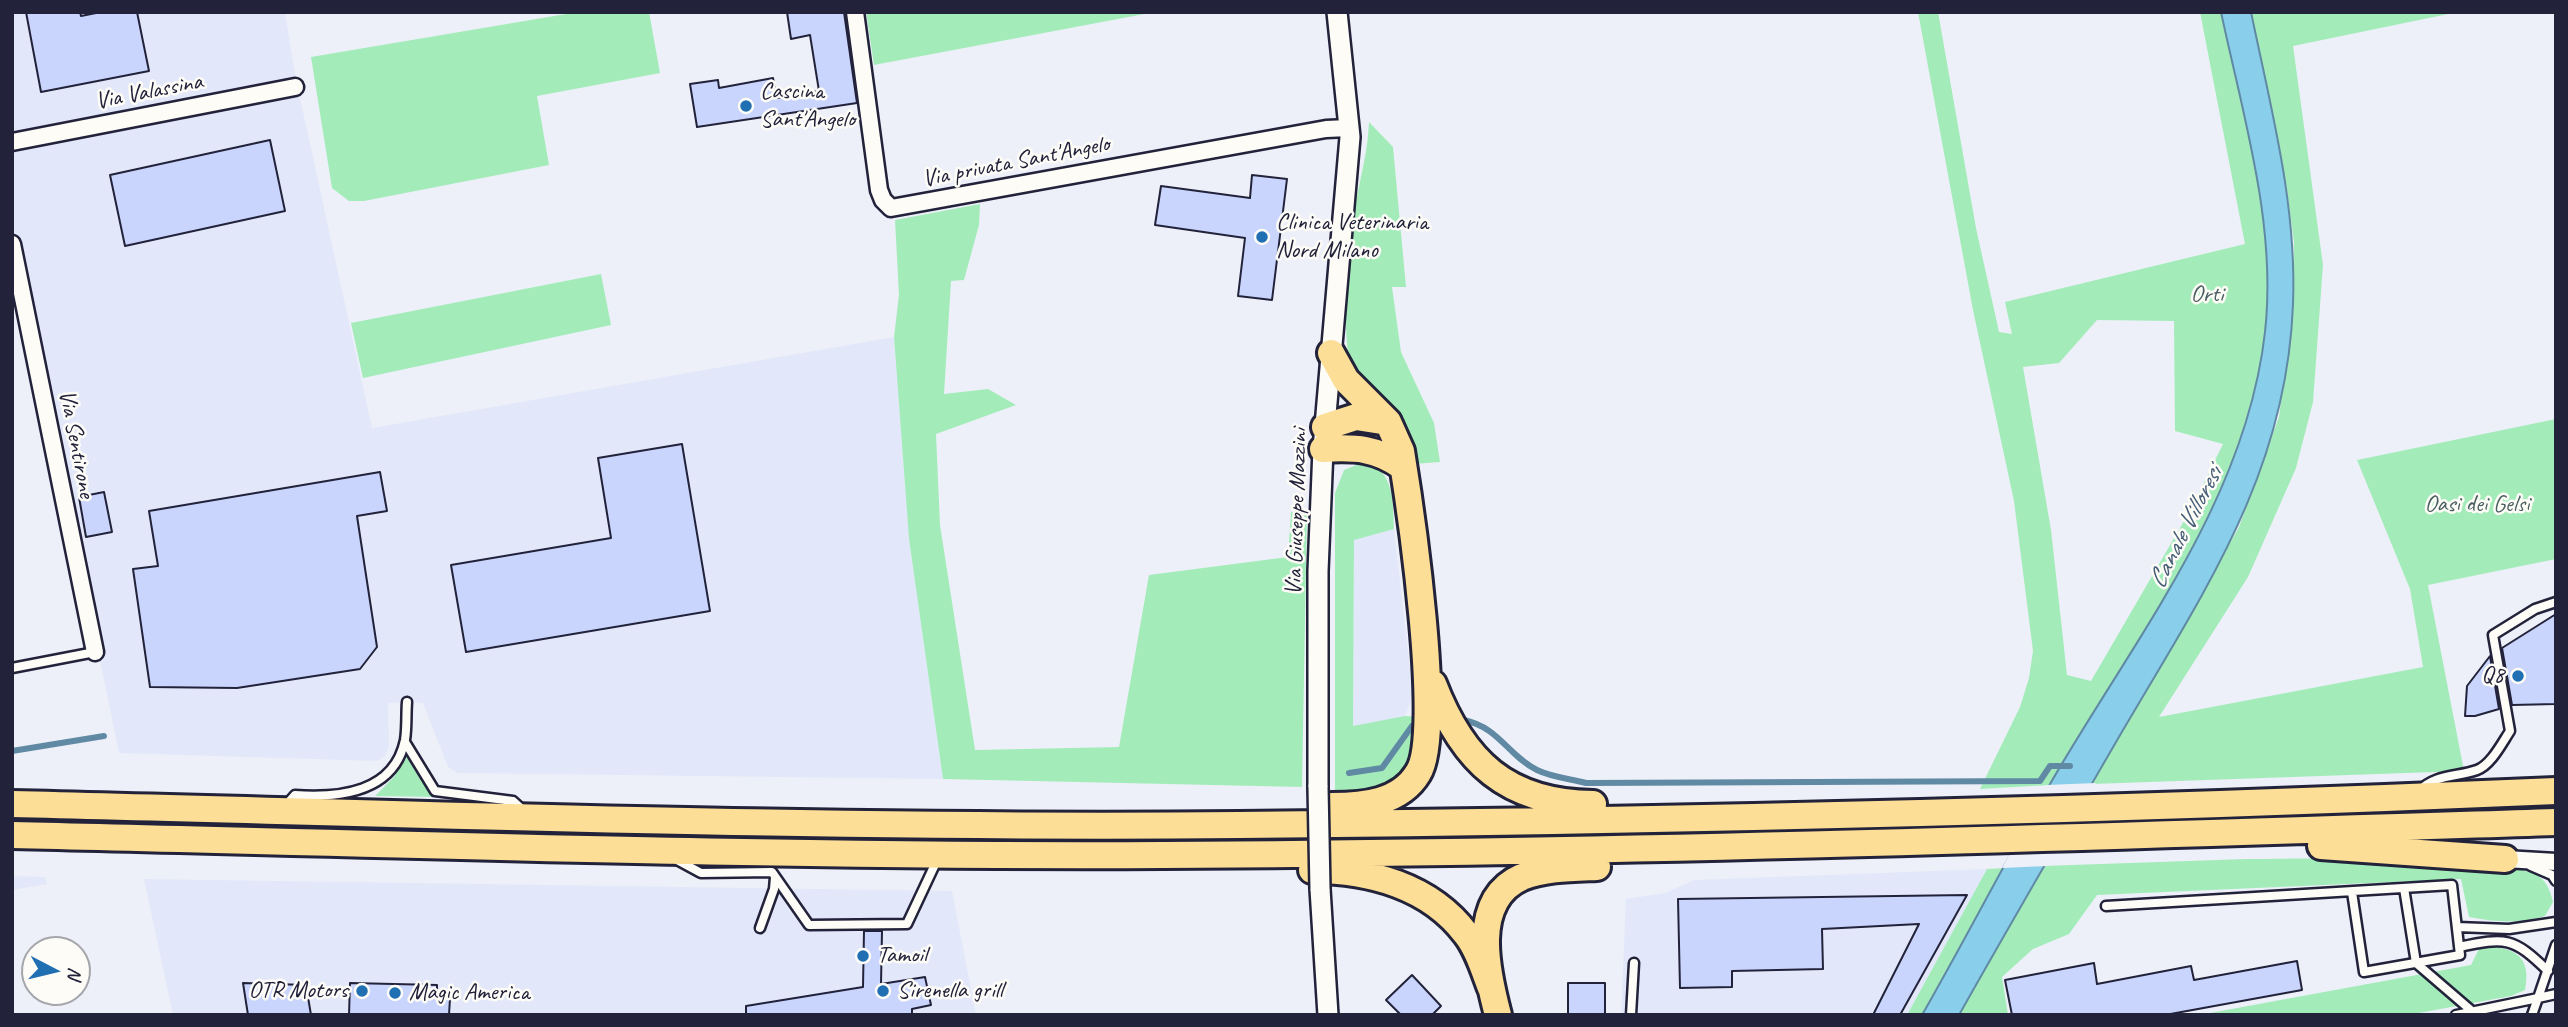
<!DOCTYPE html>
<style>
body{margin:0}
#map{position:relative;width:2568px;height:1027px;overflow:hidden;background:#edf0f8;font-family:Caveat,sans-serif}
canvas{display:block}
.frame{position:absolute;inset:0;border:14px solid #22223b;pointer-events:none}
.north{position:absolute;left:21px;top:936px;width:70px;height:70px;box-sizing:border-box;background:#fdfcf7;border:2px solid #a5a5ac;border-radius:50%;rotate:97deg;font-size:19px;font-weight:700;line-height:28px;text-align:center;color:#22223b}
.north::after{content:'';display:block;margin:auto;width:24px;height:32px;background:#1f6fb2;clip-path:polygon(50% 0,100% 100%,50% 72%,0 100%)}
</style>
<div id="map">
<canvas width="2568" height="1027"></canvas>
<div class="frame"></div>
<div class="north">N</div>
</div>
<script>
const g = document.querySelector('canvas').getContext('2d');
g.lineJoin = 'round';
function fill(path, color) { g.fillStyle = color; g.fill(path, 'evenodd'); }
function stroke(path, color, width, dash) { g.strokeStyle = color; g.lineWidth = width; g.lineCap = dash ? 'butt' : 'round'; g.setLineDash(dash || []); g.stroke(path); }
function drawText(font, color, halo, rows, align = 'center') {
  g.font = font + ' Caveat,sans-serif'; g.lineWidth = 5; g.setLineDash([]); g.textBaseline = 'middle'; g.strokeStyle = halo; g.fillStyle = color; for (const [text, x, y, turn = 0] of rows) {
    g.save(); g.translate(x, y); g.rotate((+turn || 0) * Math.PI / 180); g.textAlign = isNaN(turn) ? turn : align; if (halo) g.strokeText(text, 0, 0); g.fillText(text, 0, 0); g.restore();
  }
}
fill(new Path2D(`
 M 12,12 L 285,12 L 295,75 L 372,428 L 894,337 L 909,539 L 943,779 L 458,773 L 448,767 L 423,703 L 407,702 L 388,703 L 389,746 L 385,756 L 377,761 L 119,753 L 12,229 Z
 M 1394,529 L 1413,695 L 1405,716 L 1353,727 L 1354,539 Z
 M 1987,869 L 1907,1015 L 1621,1015 L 1626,899 L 1665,893 L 1694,880 Z
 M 12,876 L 45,877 L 47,884 L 12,890 Z
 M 144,879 L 952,891 L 976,1015 L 173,1015 Z`), '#e2e8f9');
fill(new Path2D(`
 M 578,12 L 649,12 L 660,73 L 537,96 L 549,165 L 364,201 L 349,201 L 332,188 L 311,57 Z
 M 866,12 L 1155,12 L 874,65 Z
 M 1918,12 L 1938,12 L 1976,228 L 1999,332 L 2012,334 L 2005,302 L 2245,244 L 2200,12 L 2221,12 C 2238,95 2266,189 2268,272 C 2272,461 2145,630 2050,785 L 1980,789 L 2020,707 L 2029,678 L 2033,651 L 2014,501 L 1973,310 ZM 2097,320 L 2174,321 L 2175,431 L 2223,444 L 2191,509 L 2091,681 L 2067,675 L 2051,530 L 2023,367 L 2059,363 Z
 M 2251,12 L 2458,12 L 2293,46 L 2323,265 L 2313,402 L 2296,468 L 2248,577 L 2159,717 L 2423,667 L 2410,589 L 2357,460 L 2556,419 L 2556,559 L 2428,585 L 2464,771 L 2092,784 L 2239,527 L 2279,417 L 2293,305 L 2294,242 L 2286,183 Z
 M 1369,122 L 1393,147 L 1406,287 L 1392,287 L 1401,352 L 1434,423 L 1440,462 L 1413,464 L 1351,369 C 1341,331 1348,241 1356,202 C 1361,174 1368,150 1369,122 Z
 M 980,204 L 979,225 L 964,280 L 951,281 L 944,394 L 988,389 L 1016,405 L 936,434 L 940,525 L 975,750 L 1119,747 L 1149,575 L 1288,557 L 1291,512 L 1307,511 L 1302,787 L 943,779 L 909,539 L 894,337 L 899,295 L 895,220 Z
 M 601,274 L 611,325 L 363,378 L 351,323 Z
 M 1364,462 C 1395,470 1393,503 1394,529 L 1354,540 L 1353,726 L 1405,716 L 1418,717 L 1411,767 L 1384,791 L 1335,800 L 1335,493 L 1344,470 Z
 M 407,757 L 420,779 L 438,797 L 375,796 L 393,778 Z
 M 2246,859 C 2296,859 2511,852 2541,878 C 2548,884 2551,894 2553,902 L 2545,916 C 2518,924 2496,922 2469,917 L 2461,879 L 2097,895 L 2069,934 L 2033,949 L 2002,977 L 2008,1015 L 1959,1015 L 2043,866 Z
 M 2006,868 L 1922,1015 L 1907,1015 L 1987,869 Z
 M 2490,947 C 2519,948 2531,961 2525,990 L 2511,996 L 2408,1015 L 2199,1015 L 2471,965 L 2479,949 Z`), '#a3ecba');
const water = new Path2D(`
 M 2221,12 L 2251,12 C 2271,109 2297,205 2293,304 C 2287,472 2205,590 2123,730 C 2068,825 2013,919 1959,1015 L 1922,1015 C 1966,938 2006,860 2050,784 C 2133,640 2246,502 2265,332 C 2277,225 2243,116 2221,12 Z`);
fill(water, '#89ceea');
stroke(water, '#6089a4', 2);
fill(new Path2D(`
 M 2096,783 L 2047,866 L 2002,868 L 2046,785 Z`), '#edf0f8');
stroke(new Path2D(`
 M 1464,720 C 1500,728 1507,755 1537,770 C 1551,777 1571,779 1586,783 L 2040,781 L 2050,766 L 2070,766
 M 12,751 L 104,736
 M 1349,773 L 1382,768 L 1412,726`), '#6089a4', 6);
const building = new Path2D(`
 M 26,12 L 80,12 L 81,16 L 101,12 L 137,12 L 149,71 L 41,92 Z
 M 787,12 L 844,12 L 857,103 L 697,127 L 690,84 L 718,80 L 719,88 L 773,78 L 777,98 L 819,91 L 810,35 L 791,39 Z
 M 270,140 L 285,211 L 125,246 L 110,175 Z
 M 1252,175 L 1287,179 L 1272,300 L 1238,296 L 1245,238 L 1155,225 L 1161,186 L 1250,198 Z
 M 682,444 L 710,611 L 466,652 L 451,565 L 611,538 L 598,458 Z
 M 380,472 L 387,511 L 357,516 L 377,647 L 360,669 L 237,688 L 150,687 L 133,569 L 158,566 L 149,511 Z
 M 104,492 L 112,532 L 86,537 L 79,497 Z
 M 2556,614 L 2556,704 L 2512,705 L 2502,648 Z
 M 2490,656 L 2499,709 L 2475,716 L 2465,716 L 2467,686 Z
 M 1967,895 L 1900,1015 L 1873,1015 L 1919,924 L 1822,929 L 1823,969 L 1732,971 L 1732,987 L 1680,988 L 1678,899 Z
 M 864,931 L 882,931 L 881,984 L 925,977 L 931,1005 L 912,1009 L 912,1015 L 746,1015 L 746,1006 L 863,987 Z
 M 2297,961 L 2302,990 L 2165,1015 L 2012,1015 L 2005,980 L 2094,963 L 2097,984 L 2191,966 L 2194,980 Z
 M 1412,975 L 1441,1006 L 1432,1015 L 1401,1015 L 1386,1000 Z
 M 243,983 L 306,985 L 311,1015 L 248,1015 Z
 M 350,983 L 437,985 L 437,997 L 450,998 L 449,1015 L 349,1015 Z
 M 1568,983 L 1605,983 L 1605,1015 L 1568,1015 Z`);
fill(building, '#c9d5fc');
stroke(building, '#22223b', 2);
const service = new Path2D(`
 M 12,668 L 95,652
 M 405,742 L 435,791 L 513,801 L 524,811
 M 2419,791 C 2435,774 2457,777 2477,770 C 2491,765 2502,743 2510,731 L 2493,635 L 2535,609 L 2556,602
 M 287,804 L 295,795 C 339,798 394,793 405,740 C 407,728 406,715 407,702
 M 677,860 L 701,873 L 772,872 L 809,925 L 907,924 L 938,858
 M 2531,866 L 2552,875 L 2556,881
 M 2404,888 L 2416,963 L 2473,1012
 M 2106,906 L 2452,885 L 2460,955 L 2364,972 L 2352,892
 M 2457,927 L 2509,929 L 2556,922
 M 760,928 L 774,889 L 775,877
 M 2459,947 C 2506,937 2513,937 2548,971
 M 1631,1015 L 1634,963
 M 2456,1015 L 2538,998 L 2556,945
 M 2532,1015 L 2538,998 L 2556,994`);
const minor = new Path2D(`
 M 855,12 L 879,190 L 883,200 L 891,208 L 1326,129 L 1349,128
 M 12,142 L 295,87
 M 12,244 L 95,652
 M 2505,859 L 2556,862`);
const tertiary = new Path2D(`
 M 1318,787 L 1318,571 L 1323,449 L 1350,137 L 1337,12
 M 1320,889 L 1328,1015`);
const trunk = new Path2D(`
 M 1331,353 L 1346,380 L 1388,422 L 1401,451 C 1410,506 1444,734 1418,773 C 1400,803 1363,806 1332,806
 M 1325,427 L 1356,417 L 1388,422
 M 1323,449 C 1355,447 1377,448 1403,467
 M 1433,684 C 1463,762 1507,803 1593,804
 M 12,804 C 421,814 831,829 1239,825 C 1678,821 2117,810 2556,791
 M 12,835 C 396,844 779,857 1163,855 C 1627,853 2091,837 2556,822
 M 2321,846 L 2505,859
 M 1312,870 C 1370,870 1430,886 1466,934 C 1478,949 1484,970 1491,988
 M 1498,1015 C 1487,973 1469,900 1522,877 C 1545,868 1572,868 1597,867`);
stroke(service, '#22223b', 13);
stroke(minor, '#22223b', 21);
stroke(tertiary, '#22223b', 24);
stroke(trunk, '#22223b', 32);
stroke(service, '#fdfcf7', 8);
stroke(minor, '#fdfcf7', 16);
stroke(tertiary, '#fdfcf7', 19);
stroke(trunk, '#fcde96', 26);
const tertiaryBridge = new Path2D(`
 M 1318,787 L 1320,889`);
stroke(tertiaryBridge, '#22223b', 24, []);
stroke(tertiaryBridge, '#fdfcf7', 19);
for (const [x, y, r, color] of [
 [746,106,7,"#1f6fb2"],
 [1262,237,7,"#1f6fb2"],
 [2518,676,7,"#1f6fb2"],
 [863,956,7,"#1f6fb2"],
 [362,991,7,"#1f6fb2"],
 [883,991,7,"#1f6fb2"],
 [395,993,7,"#1f6fb2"]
]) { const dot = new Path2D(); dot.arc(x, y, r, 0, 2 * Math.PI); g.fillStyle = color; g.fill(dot); stroke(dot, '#fdfcf7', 2.5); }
drawText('24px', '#22223b', '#fdfcf7', [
 ["Via Valassina",149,92,-11],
 ["Via privata Sant'Angelo",1016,162,-11],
 ["Via Sentirone",76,444,79],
 ["Via Giuseppe Mazzini",1297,512,-88]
]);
drawText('24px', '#22223b', '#fdfcf7', [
 ["Cascina",760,92],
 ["Sant'Angelo",760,120],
 ["Clinica Veterinaria",1276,223],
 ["Nord Milano",1276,251],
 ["Q8",2504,676,"right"],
 ["Tamoil",877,956],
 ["OTR Motors",348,991,"right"],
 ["Sirenella grill",897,991],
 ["Magic America",409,993]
], 'left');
drawText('24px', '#495f61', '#fdfcf7', [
 ["Orti",2207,295],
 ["Oasi dei Gelsi",2477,505]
]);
drawText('italic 26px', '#465e78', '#fdfcf7', [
 ["Canale Villoresi",2186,528,-63]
]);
</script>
